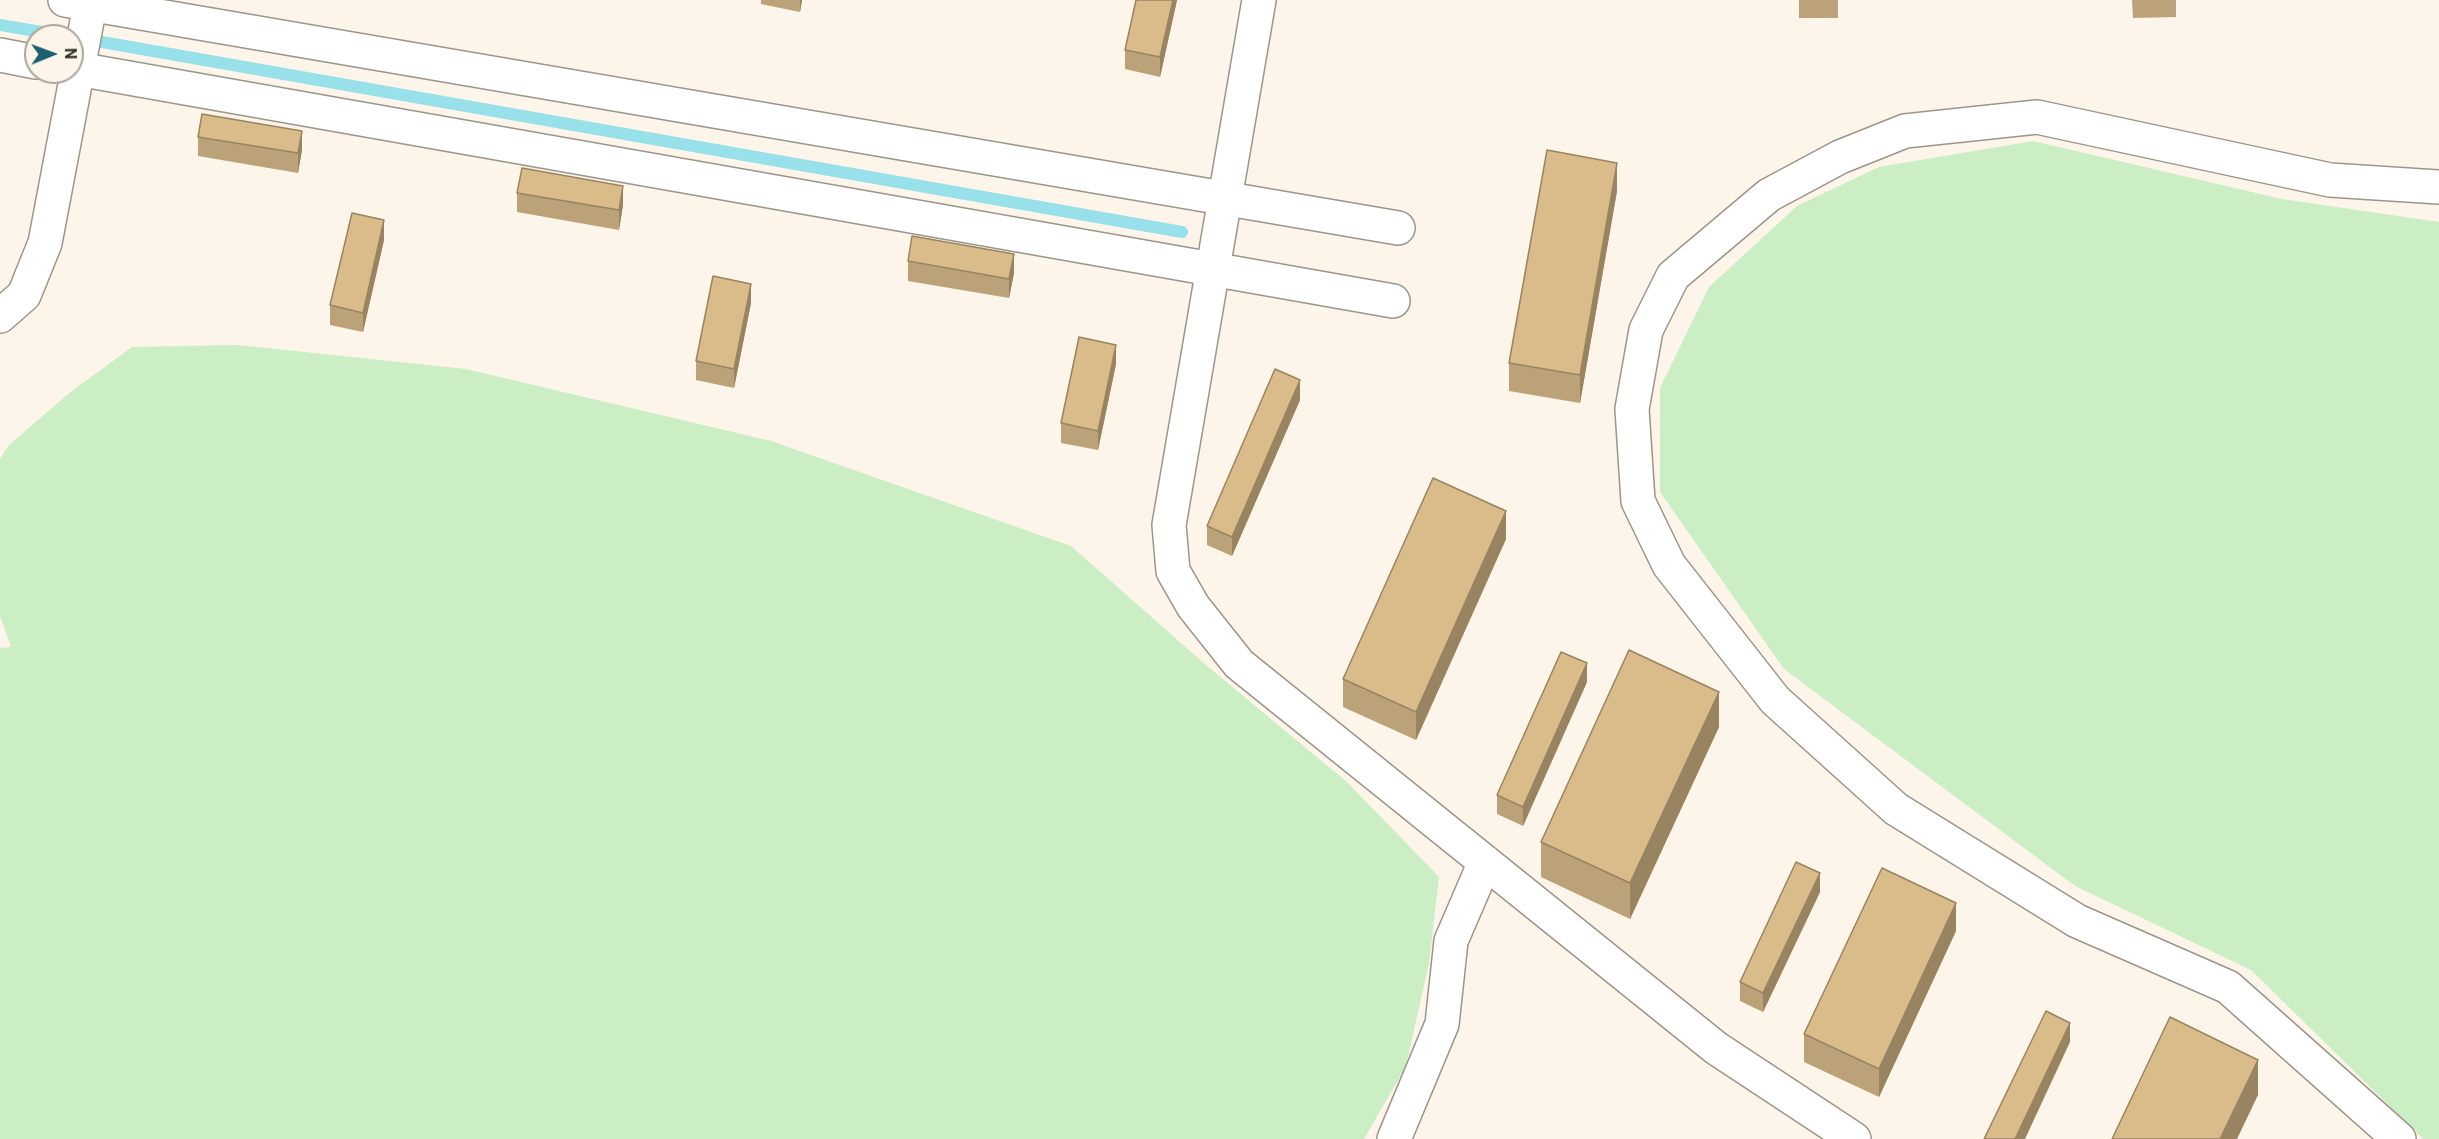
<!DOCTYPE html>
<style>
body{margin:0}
#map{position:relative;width:2439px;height:1139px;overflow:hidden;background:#fdf5e9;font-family:Roboto,sans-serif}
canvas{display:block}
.north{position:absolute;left:24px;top:24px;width:60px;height:60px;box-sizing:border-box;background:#fdf5e9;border:2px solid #aba59c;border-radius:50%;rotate:89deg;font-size:16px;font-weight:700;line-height:24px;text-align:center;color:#312e29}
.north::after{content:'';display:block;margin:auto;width:21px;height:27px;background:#1a6071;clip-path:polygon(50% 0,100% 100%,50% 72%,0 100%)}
</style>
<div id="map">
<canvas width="2439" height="1139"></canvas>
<div class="north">N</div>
</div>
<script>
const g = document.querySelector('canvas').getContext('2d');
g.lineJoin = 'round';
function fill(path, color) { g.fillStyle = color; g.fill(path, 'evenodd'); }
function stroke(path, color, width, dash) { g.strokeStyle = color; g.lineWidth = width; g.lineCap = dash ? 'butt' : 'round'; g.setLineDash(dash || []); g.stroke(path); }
fill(new Path2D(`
 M 2033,141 L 2282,199 L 2439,222 L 2439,1139 L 2423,1139 L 2251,970 L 2075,886 L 1784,669 L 1660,492 L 1660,388 L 1709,287 L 1797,206 L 1879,167 Z
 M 238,345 L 466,369 L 771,441 L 1071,546 L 1206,665 L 1348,783 L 1439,877 L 1429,963 L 1406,1066 L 1364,1139 L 0,1139 L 0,648 L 11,647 L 0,616 L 0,459 L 8,446 L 68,394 L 132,347 Z`), '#cbeec4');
stroke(new Path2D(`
 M 0,25 L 65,36
 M 85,39 L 1182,232`), '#98e1eb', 12);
const minor = new Path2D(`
 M 65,0 L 1398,228
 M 1259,0 L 1169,525 L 1173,571 L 1193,606 L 1239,664 L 1716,1048 L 1854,1139
 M 0,55 L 36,62
 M 72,68 L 1393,301
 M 0,316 L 24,295 L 45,243 L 91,0
 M 1394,1139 L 1442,1024 L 1451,941 L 1485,862
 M 2399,1139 L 2228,987 L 2077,921 L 1896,809 L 1775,700 L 1669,565 L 1638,501 L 1632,409 L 1646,330 L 1673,276 L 1769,195 L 1840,157 L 1905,131 L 2037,117 L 2330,180 L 2439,187`);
stroke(minor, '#9c958a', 36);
stroke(minor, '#fff', 33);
fill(new Path2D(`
 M 761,0 L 802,0 L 800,12 L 761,4 Z
 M 1136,0 L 1177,0 L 1160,77 L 1125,69 L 1125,50 Z
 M 1799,0 L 1838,0 L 1838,18 L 1799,18 Z
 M 2132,0 L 2176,0 L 2176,17 L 2133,18 Z
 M 198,137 L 302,150 L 298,173 L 198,156 Z
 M 1617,191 L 1580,403 L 1509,391 L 1509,363 Z
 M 517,193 L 623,205 L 619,230 L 517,212 Z
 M 384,240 L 363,332 L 330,325 L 330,305 Z
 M 908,261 L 1014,273 L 1009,298 L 908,281 Z
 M 751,303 L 734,388 L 696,380 L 696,361 Z
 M 1116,364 L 1098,450 L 1061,443 L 1061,423 Z
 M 1300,400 L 1232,556 L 1207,545 L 1207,526 Z
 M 1506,539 L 1416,740 L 1343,707 L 1343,679 Z
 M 1587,682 L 1523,826 L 1497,814 L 1497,795 Z
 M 1719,727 L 1630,919 L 1541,877 L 1541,842 Z
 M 1820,892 L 1763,1012 L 1740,1001 L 1740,982 Z
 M 1956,931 L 1879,1097 L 1804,1062 L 1804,1034 Z`), '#bba278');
fill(new Path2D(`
 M 800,0 L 802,0 L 800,12 Z
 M 1173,0 L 1177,0 L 1160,77 L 1160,57 Z
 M 302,131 L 302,150 L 298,173 L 298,153 Z
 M 1617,163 L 1617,191 L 1580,403 L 1580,375 Z
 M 623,186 L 623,205 L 619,230 L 619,210 Z
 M 384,220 L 384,240 L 363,332 L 363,313 Z
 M 1014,254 L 1014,273 L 1009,298 L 1009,279 Z
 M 751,284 L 751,303 L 734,388 L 734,369 Z
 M 1116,345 L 1116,364 L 1098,450 L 1098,431 Z
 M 1300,380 L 1300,400 L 1232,556 L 1232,537 Z
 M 1506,511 L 1506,539 L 1416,740 L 1416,712 Z
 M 1587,663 L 1587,682 L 1523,826 L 1523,807 Z
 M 1719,692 L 1719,727 L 1630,919 L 1630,883 Z
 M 1820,873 L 1820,892 L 1763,1012 L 1763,993 Z
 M 1956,903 L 1956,931 L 1879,1097 L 1879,1069 Z
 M 2070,1023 L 2070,1042 L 2025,1139 L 2015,1139 Z
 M 2258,1060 L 2258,1095 L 2237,1139 L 2220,1139 Z`), '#998461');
const building = new Path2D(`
 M 1136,0 L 1173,0 L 1160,57 L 1125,50 Z
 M 202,114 L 302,131 L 298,153 L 198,137 Z
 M 1547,150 L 1617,163 L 1580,375 L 1509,363 Z
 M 522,168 L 623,186 L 619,210 L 517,193 Z
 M 352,213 L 384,220 L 363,313 L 330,305 Z
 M 912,236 L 1014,254 L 1009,279 L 908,261 Z
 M 713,276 L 751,284 L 734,369 L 696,361 Z
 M 1079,337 L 1116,345 L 1098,431 L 1061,423 Z
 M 1275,369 L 1300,380 L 1232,537 L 1207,526 Z
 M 1433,478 L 1506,511 L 1416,712 L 1343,679 Z
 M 1629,650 L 1719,692 L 1630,883 L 1541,842 Z
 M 1561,652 L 1587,663 L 1523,807 L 1497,795 Z
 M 1796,862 L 1820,873 L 1763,993 L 1740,982 Z
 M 1882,868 L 1956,903 L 1879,1069 L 1804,1034 Z
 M 2046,1011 L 2070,1023 L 2015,1139 L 1984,1139 Z
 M 2170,1017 L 2258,1060 L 2220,1139 L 2112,1139 Z`);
fill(building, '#dabc8b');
stroke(building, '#998461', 1.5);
</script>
